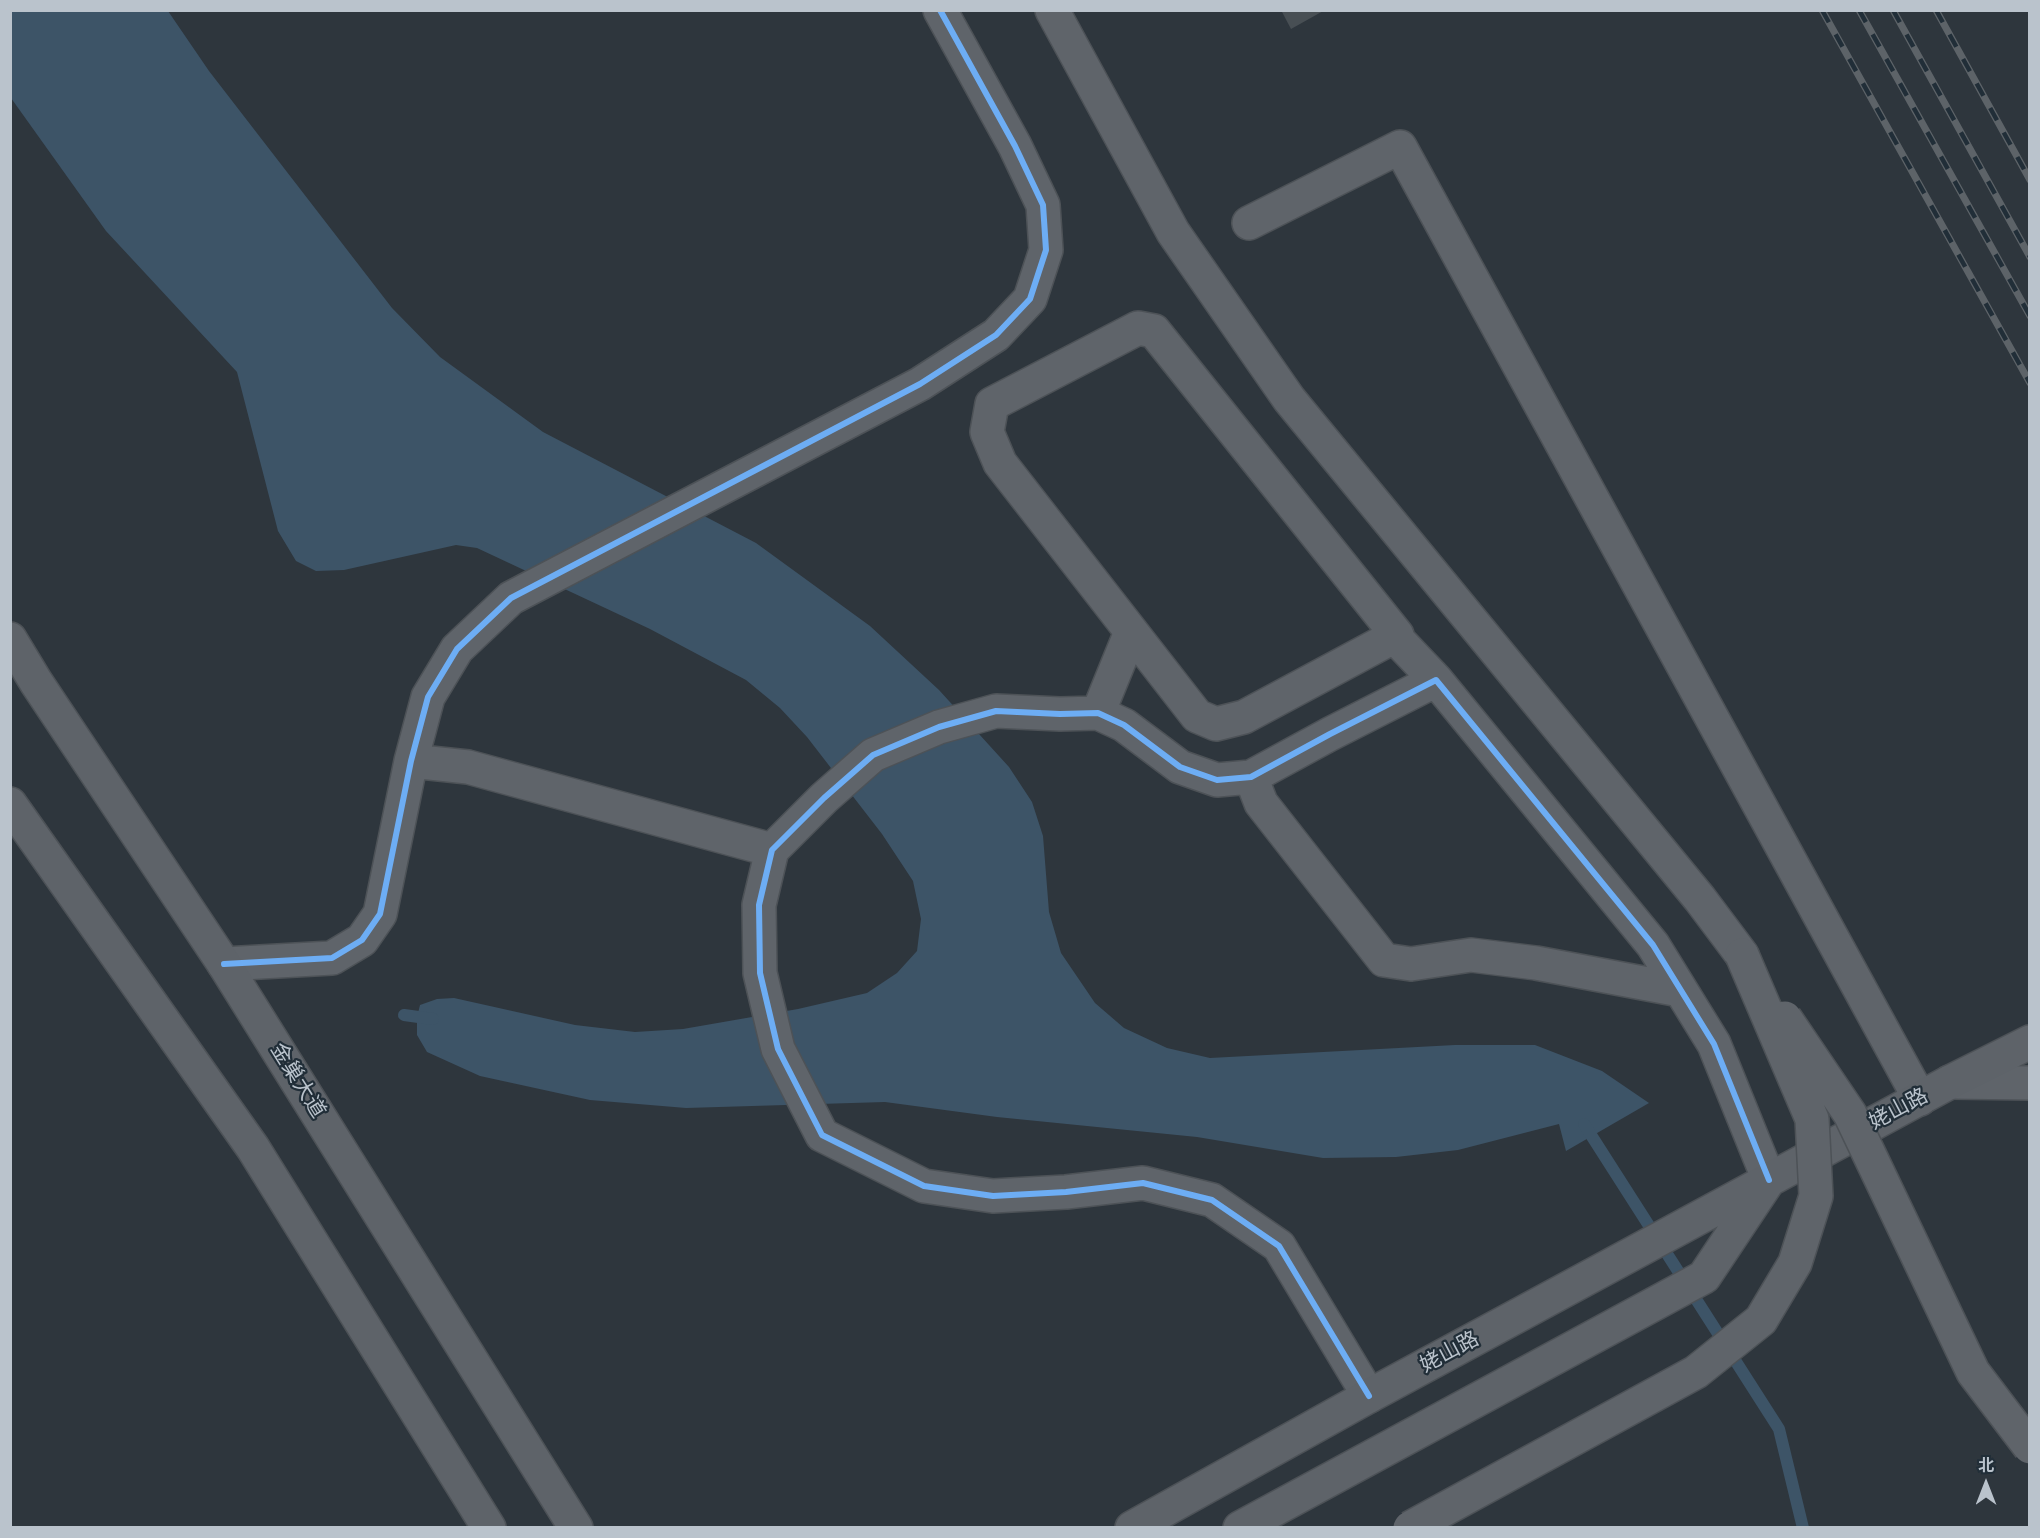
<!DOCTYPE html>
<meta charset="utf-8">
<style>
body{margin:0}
#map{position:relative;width:2040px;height:1538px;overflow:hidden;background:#2e363d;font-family:"Roboto Condensed","Noto Sans SC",sans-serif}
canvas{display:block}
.frame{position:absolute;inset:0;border:12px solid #bac3cc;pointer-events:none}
.north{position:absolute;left:1956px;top:1454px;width:60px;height:60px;-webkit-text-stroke:4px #212e38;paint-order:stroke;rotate:0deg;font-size:16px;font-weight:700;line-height:24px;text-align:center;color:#bac3cc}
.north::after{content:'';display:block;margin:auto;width:21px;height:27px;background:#bac3cc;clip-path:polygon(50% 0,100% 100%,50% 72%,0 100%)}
</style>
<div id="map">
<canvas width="2040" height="1538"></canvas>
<div class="frame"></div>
<div class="north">北</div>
</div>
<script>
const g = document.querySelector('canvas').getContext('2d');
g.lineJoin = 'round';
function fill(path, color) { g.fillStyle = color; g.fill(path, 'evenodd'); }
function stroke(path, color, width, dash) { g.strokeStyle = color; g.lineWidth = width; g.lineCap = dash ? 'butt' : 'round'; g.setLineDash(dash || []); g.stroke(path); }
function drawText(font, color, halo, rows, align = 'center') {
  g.font = font + ' "Roboto Condensed","Noto Sans SC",sans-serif'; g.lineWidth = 4.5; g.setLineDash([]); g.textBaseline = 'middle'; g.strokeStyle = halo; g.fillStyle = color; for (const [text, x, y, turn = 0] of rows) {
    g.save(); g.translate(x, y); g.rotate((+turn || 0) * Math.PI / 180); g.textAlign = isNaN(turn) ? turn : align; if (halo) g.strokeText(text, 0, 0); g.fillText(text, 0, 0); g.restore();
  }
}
fill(new Path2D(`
 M 10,11 L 168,11 L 209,71 L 392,308 L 440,357 L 543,432 L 756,543 L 870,626 L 939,690 L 1009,767 L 1032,802 L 1043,836 L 1049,912 L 1061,953 L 1095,1003 L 1124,1028 L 1167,1048 L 1210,1058 L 1455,1045 L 1535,1045 L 1602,1071 L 1649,1103 L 1566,1151 L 1559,1124 L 1458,1150 L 1396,1157 L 1323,1158 L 1197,1137 L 997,1117 L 885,1102 L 686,1108 L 590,1100 L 480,1076 L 427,1052 L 417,1035 L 417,1017 L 420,1005 L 437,999 L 454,998 L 575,1025 L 635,1032 L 683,1029 L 798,1009 L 867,993 L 897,973 L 917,951 L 921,919 L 913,881 L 882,834 L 807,737 L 780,708 L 746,680 L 650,629 L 477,548 L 456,545 L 344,570 L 316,571 L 296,561 L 278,531 L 237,372 L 106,231 L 11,98 Z`), '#3d5467');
stroke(new Path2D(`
 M 404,1015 L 433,1019
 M 1584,1124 L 1779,1429 L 1803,1528`), '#3d5467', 12);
fill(new Path2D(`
 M 1281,10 L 1325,10 L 1291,29 Z`), '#484f54');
const street = new Path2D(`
 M 1052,10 L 1173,232 L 1289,399 L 1700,899 L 1742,955
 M 1249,223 L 1400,147 L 1920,1099
 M 1138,328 L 1154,331 L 1397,635 L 1244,717 L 1216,724 L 1197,716 L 1000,463 L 987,432 L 992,404 Z
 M 1395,637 L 1436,680
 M 1098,713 L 1131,632
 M 411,761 L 468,767 L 772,850
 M 1251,777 L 1261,803 L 1384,960 L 1411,964 L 1471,955 L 1536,963 L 1680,990
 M 224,964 L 332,958 L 362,940 L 380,914 L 411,761 L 428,697 L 457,649 L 511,598 L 920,384 L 996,335 L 1030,299 L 1046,250 L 1043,205 L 1015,146 L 940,10
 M 1950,1082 L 2030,1083
 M 1369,1396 L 1279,1246 L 1212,1200 L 1143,1183 L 1066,1192 L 993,1196 L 924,1186 L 822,1135 L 778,1049 L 760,973 L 759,905 L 772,850 L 824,798 L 873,755 L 939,727 L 996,711 L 1060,714 L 1098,713 L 1124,725 L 1180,767 L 1217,780 L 1251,777 L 1330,734 L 1436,680 L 1653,945 L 1714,1044 L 1769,1180`);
const secondary = new Path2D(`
 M 10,639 L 36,682 L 224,964 L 576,1528
 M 10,804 L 253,1148 L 489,1528
 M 1132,1528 L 1369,1396 L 1950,1082 L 2030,1042
 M 1240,1528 L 1704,1277 L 1766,1184`);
stroke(street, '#4d5257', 36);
stroke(secondary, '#4d5257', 36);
stroke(street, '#5f646a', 33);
stroke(secondary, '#5e6369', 33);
const rail = new Path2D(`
 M 1822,10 L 2030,383
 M 1859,10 L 2030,316
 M 1893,10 L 2030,257
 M 1936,10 L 2030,180`);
stroke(rail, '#5d6368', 7);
stroke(rail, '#212e38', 4.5, [14]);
const streetBridge = new Path2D(`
 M 1785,1018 L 1850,1114 L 1973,1372 L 2030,1447
 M 1410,1528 L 1696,1372 L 1761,1320 L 1795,1263 L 1816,1196 L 1812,1119 L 1742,955`);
stroke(streetBridge, '#4d5257', 36, []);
stroke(streetBridge, '#5f646a', 33);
stroke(new Path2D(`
 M 224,964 L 332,958 L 362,940 L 380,914 L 411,761 L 428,697 L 457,649 L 511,598 L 920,384 L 996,335 L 1030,299 L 1046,250 L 1043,205 L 1015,146 L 940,10
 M 1369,1396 L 1279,1246 L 1212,1200 L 1143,1183 L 1066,1192 L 993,1196 L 924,1186 L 822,1135 L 778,1049 L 760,973 L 759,905 L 772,850 L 824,798 L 873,755 L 939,727 L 996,711 L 1060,714 L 1098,713 L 1124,725 L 1180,767 L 1217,780 L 1251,777 L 1330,734 L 1436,680 L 1653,945 L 1714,1044 L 1769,1180`), '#6dadf4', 6);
drawText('21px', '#bac3cc', '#212e38', [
 ["金巢大道",297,1081,58],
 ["姥山路",1899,1110,-28],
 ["姥山路",1450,1353,-28]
]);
</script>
